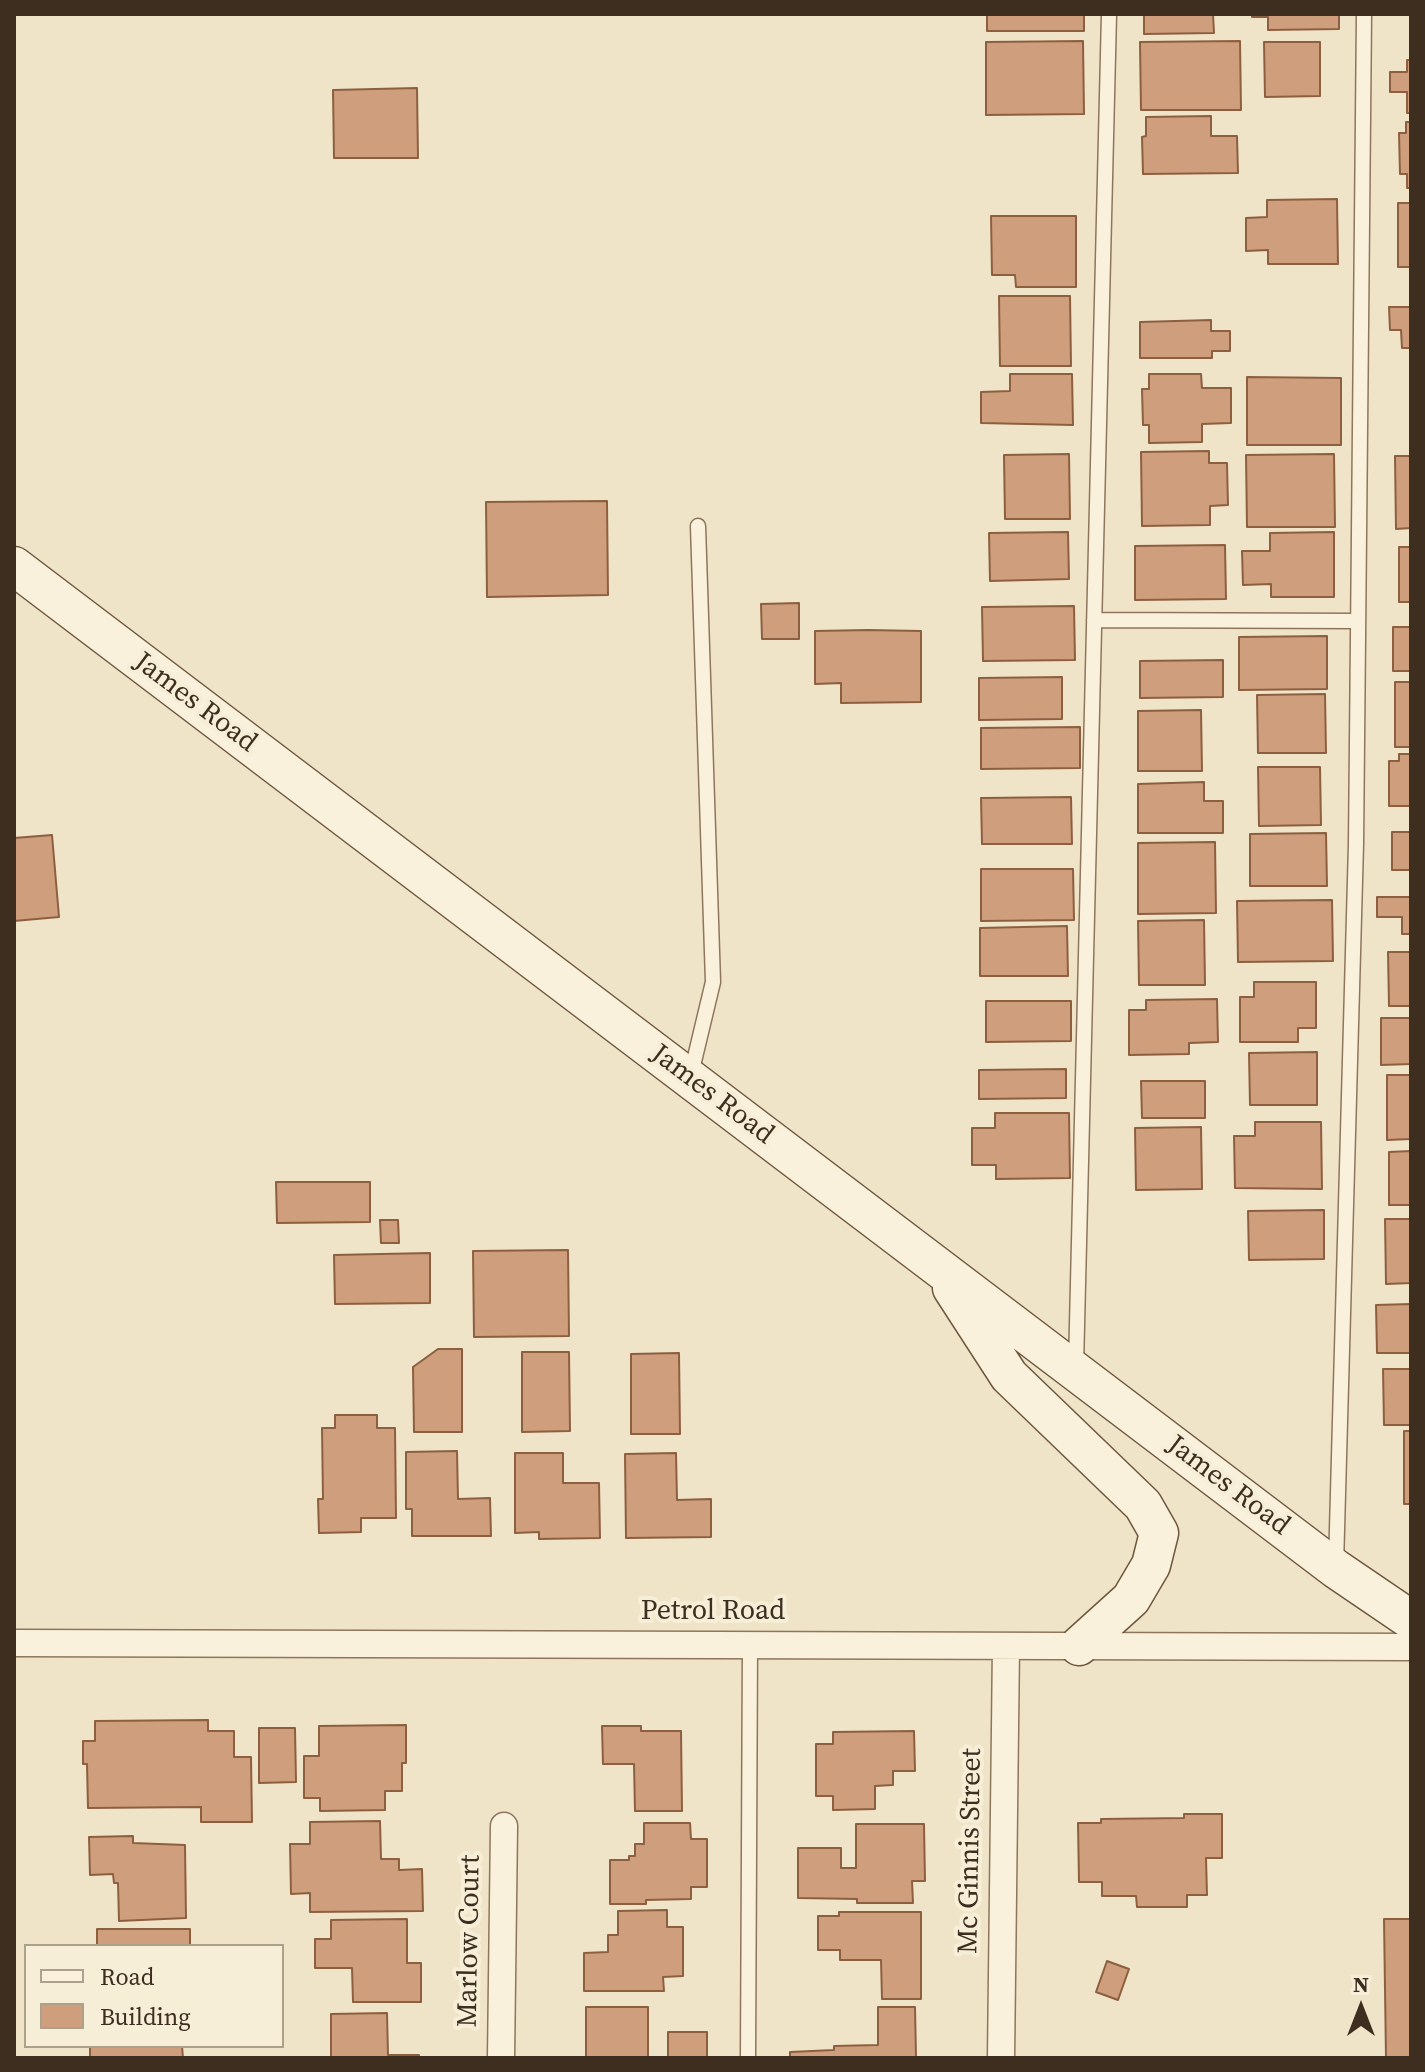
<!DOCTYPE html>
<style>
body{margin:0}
#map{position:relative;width:1425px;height:2072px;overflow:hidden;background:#f0e4c8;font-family:"Source Serif 4",serif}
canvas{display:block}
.frame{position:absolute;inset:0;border:16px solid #3d2e20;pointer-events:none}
.legend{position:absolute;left:24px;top:1944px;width:260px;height:104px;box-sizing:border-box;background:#f7eed8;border:2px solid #ada18e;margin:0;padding:10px 14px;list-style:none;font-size:24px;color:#3d2e20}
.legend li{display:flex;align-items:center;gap:16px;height:40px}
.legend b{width:40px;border:2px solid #ada18e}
.north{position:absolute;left:1321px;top:1968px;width:80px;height:80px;-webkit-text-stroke:6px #f7eed8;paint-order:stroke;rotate:0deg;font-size:22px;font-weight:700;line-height:32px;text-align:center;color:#3d2e20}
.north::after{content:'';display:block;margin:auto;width:28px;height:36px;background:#3d2e20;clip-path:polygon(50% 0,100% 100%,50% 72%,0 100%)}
</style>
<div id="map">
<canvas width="1425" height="2072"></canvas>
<div class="frame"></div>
<ul class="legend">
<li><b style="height:10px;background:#faf1dc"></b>Road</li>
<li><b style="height:22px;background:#cf9f7d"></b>Building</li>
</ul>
<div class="north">N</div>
</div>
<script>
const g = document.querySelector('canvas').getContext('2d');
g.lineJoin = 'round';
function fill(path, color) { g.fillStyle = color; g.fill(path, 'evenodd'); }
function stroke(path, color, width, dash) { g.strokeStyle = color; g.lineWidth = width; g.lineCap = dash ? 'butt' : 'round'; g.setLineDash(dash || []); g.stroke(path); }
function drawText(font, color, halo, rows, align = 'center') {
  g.font = font + ' "Source Serif 4",serif'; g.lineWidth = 8; g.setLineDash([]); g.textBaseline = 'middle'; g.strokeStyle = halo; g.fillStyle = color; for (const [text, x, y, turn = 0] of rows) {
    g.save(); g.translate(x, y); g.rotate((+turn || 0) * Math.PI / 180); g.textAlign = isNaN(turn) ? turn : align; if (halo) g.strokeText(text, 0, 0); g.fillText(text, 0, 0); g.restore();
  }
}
const building = new Path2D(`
 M 987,14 L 1084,14 L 1084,31 L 987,31 Z
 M 1144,14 L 1213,14 L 1214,33 L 1144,34 Z
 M 1252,14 L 1339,14 L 1339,29 L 1268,30 L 1268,17 L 1252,17 Z
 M 1083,41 L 1084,114 L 986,115 L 986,42 Z
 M 1240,41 L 1241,110 L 1141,110 L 1140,42 Z
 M 1264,42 L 1320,42 L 1320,96 L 1265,97 Z
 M 1407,60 L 1411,60 L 1411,113 L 1407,113 L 1407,92 L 1390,92 L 1390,72 L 1407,72 Z
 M 417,88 L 418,158 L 334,158 L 333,90 Z
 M 1211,116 L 1211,136 L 1237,136 L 1238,173 L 1143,174 L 1142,137 L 1146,136 L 1146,117 Z
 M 1406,122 L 1411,122 L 1411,188 L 1407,188 L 1407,174 L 1400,174 L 1399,133 L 1406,133 Z
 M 1337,199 L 1338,264 L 1268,264 L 1268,250 L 1246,251 L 1246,218 L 1267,217 L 1267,200 Z
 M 1398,203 L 1411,203 L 1411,267 L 1398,267 Z
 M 991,216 L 1076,216 L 1076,287 L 1016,287 L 1015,275 L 992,275 Z
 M 999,296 L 1070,296 L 1071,366 L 1000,366 Z
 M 1410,296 L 1411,296 L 1411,348 L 1402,348 L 1401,330 L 1390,330 L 1389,307 L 1411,307 Z
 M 1211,320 L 1211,331 L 1230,331 L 1230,351 L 1212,351 L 1212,358 L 1140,358 L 1140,322 Z
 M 1010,374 L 1072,374 L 1073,425 L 981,423 L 981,392 L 1010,391 Z
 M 1149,374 L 1201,374 L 1202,388 L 1231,388 L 1231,423 L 1202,424 L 1202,442 L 1149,443 L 1149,425 L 1143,425 L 1142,389 L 1149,389 Z
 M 1247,377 L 1341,378 L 1341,445 L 1247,445 Z
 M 1209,451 L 1209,463 L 1227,463 L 1228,505 L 1210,506 L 1210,525 L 1142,526 L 1141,452 Z
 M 1069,454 L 1070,519 L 1005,519 L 1004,455 Z
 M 1334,454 L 1335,527 L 1247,527 L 1246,455 Z
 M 1395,456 L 1411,456 L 1411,528 L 1396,529 Z
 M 607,501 L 608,595 L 487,597 L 486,502 Z
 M 1068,532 L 1069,579 L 990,581 L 989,533 Z
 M 1334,532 L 1334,597 L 1271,597 L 1271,584 L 1243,585 L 1242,551 L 1270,551 L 1270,533 Z
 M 1225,545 L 1226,599 L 1135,600 L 1135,546 Z
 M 1399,547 L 1411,547 L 1411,602 L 1399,602 Z
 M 799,603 L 799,639 L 762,639 L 761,604 Z
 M 1074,606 L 1075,660 L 983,661 L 982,607 Z
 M 1393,627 L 1411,627 L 1411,671 L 1393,671 Z
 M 868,630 L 921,631 L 921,702 L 841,703 L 841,683 L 815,684 L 815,631 Z
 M 1327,636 L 1327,689 L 1239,690 L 1239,637 Z
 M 1223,660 L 1223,697 L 1140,698 L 1140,661 Z
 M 1062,677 L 1062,719 L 979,720 L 979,678 Z
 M 1395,682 L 1411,682 L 1411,747 L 1395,747 Z
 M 1325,694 L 1326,753 L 1258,753 L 1257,695 Z
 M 1201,710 L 1202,771 L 1138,771 L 1138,711 Z
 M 1080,727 L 1080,768 L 981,769 L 981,728 Z
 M 1399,754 L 1411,754 L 1411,806 L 1389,806 L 1389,761 L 1399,761 Z
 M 1258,767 L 1320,767 L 1321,825 L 1259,826 Z
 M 1204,782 L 1204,801 L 1223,801 L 1223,833 L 1138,833 L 1138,784 Z
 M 1071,797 L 1072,844 L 982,844 L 981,798 Z
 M 1392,832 L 1411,832 L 1411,870 L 1392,870 Z
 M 1326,833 L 1327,886 L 1250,886 L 1250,834 Z
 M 52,835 L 59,917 L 14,921 L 14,838 Z
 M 1215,842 L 1216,913 L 1138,914 L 1138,843 Z
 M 981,869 L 1073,869 L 1074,920 L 981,921 Z
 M 1377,897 L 1411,897 L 1411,934 L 1402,934 L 1402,917 L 1377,917 Z
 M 1332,900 L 1333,961 L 1238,962 L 1237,901 Z
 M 1204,920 L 1205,985 L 1139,985 L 1138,921 Z
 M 1067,926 L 1068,976 L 980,976 L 980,928 Z
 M 1388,952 L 1411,952 L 1411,1006 L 1389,1006 Z
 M 1254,982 L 1316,982 L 1316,1028 L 1298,1028 L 1298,1042 L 1240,1042 L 1240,997 L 1254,997 Z
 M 1217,999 L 1218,1042 L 1189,1043 L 1189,1054 L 1129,1055 L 1129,1010 L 1146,1010 L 1146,1000 Z
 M 986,1001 L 1071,1001 L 1071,1041 L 986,1042 Z
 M 1381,1018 L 1411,1018 L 1411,1064 L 1381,1065 Z
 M 1317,1052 L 1317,1105 L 1250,1105 L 1249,1053 Z
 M 1066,1069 L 1066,1098 L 979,1099 L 979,1070 Z
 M 1387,1075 L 1411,1075 L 1411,1139 L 1387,1140 Z
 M 1141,1081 L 1205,1081 L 1205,1118 L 1142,1118 Z
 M 995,1113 L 1069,1113 L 1070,1178 L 996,1179 L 996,1165 L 972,1165 L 972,1128 L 995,1128 Z
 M 1255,1122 L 1321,1122 L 1322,1189 L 1235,1188 L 1234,1136 L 1255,1136 Z
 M 1201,1127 L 1202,1189 L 1136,1190 L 1135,1128 Z
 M 1411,1151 L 1411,1205 L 1389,1205 L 1389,1152 Z
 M 276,1182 L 370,1182 L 370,1222 L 277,1223 Z
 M 1324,1210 L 1324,1259 L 1249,1260 L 1248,1211 Z
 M 1385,1219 L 1411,1219 L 1411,1283 L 1386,1284 Z
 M 380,1220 L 398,1220 L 399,1243 L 381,1243 Z
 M 568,1250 L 569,1336 L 474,1337 L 473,1251 Z
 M 430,1253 L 430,1303 L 335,1304 L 334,1255 Z
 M 1411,1304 L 1411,1353 L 1377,1353 L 1376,1305 Z
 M 438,1349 L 462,1349 L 462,1432 L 414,1432 L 413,1367 Z
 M 522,1352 L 569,1352 L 570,1431 L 522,1432 Z
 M 679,1353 L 680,1434 L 631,1434 L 631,1354 Z
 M 1383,1369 L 1411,1369 L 1411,1425 L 1384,1425 Z
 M 335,1415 L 377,1415 L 377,1428 L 395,1428 L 396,1518 L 361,1518 L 361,1532 L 319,1533 L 318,1499 L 323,1499 L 322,1428 L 335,1428 Z
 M 1404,1431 L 1411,1431 L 1411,1504 L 1404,1504 Z
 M 457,1451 L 458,1499 L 490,1498 L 491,1536 L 412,1536 L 412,1509 L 406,1509 L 406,1452 Z
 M 515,1453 L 563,1453 L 563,1483 L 599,1483 L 600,1538 L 539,1539 L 539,1532 L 515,1533 Z
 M 676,1453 L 677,1500 L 711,1499 L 711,1537 L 626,1538 L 625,1454 Z
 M 208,1720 L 208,1731 L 234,1731 L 234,1757 L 251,1757 L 252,1822 L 201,1822 L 201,1807 L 88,1808 L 87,1764 L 83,1764 L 83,1741 L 95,1741 L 95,1721 Z
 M 406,1725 L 406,1763 L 402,1763 L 402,1791 L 385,1791 L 385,1810 L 320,1811 L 320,1798 L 304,1798 L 304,1756 L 319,1756 L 319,1726 Z
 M 602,1726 L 641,1726 L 641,1731 L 681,1731 L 682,1811 L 635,1811 L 634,1764 L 603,1764 Z
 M 259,1728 L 295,1728 L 296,1782 L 259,1783 Z
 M 914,1731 L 915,1771 L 893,1771 L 893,1785 L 875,1786 L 875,1809 L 833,1810 L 833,1796 L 816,1796 L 816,1744 L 833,1744 L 833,1732 Z
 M 1184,1814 L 1222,1814 L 1222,1858 L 1206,1858 L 1207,1895 L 1187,1895 L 1187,1907 L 1137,1907 L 1136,1896 L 1102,1896 L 1102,1882 L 1079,1882 L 1078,1823 L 1101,1823 L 1101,1819 L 1184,1818 Z
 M 380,1821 L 381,1859 L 399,1859 L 399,1870 L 422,1869 L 423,1911 L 310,1912 L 310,1893 L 291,1894 L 290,1844 L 310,1844 L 310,1822 Z
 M 644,1823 L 690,1823 L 691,1839 L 707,1839 L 707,1887 L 691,1887 L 691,1899 L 646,1900 L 646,1904 L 610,1904 L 610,1860 L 629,1860 L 629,1856 L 635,1856 L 635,1844 L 644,1844 Z
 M 856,1824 L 924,1824 L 925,1881 L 912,1881 L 913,1903 L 857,1903 L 857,1899 L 798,1898 L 798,1848 L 841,1848 L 841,1868 L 856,1868 Z
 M 133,1836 L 133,1843 L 185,1845 L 186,1918 L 119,1921 L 118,1883 L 114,1883 L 113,1874 L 90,1875 L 89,1837 Z
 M 667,1910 L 667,1927 L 683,1927 L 683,1976 L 663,1977 L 664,1991 L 584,1991 L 584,1953 L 608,1952 L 608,1935 L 618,1935 L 618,1911 Z
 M 839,1912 L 921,1912 L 921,1999 L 882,1999 L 881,1960 L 840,1960 L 840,1950 L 818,1950 L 818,1916 L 839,1916 Z
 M 407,1919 L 407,1963 L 421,1963 L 421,2002 L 353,2002 L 352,1968 L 315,1968 L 315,1939 L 331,1939 L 331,1920 Z
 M 1384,1919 L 1411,1919 L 1411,2058 L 1386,2058 Z
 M 97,1929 L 190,1929 L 190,1946 L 97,1946 Z
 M 1107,1961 L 1129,1969 L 1118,2000 L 1096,1992 Z
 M 586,2007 L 648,2007 L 648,2057 L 668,2057 L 668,2032 L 707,2032 L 707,2058 L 586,2058 Z
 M 878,2007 L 915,2007 L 916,2058 L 790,2058 L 790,2052 L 834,2050 L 834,2046 L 878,2045 Z
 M 387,2013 L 388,2055 L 419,2055 L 419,2058 L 331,2058 L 331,2014 Z
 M 90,2046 L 182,2046 L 183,2058 L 90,2058 Z`);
fill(building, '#cf9f7d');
stroke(building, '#8d5f41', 2);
const service = new Path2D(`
 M 1094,620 L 1358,621
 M 691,1074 L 713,982 L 698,526
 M 1076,1365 L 1109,14
 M 1336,1565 L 1356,844 L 1364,14
 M 748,2058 L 750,1644`);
const minor = new Path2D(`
 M 14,1643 L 1411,1647
 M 501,2058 L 504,1826
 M 1001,2058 L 1006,1646`);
const secondary = new Path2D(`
 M 14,566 L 1336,1569 L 1411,1620
 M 952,1288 L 1009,1376 L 1143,1505 L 1159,1533 L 1151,1565 L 1131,1599 L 1079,1646`);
stroke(service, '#8d765c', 17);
stroke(minor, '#8d765c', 29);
stroke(secondary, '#6f573f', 41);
stroke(service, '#faf1dc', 14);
stroke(minor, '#faf1dc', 26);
stroke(secondary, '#faf1dc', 38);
drawText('28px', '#3d2e20', '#f7eed8', [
 ["James Road",195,703,37],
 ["James Road",712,1095,37],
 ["James Road",1228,1486,37],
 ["Petrol Road",713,1612],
 ["Mc Ginnis Street",971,1851,-89],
 ["Marlow Court",470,1941,-89]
]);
</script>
